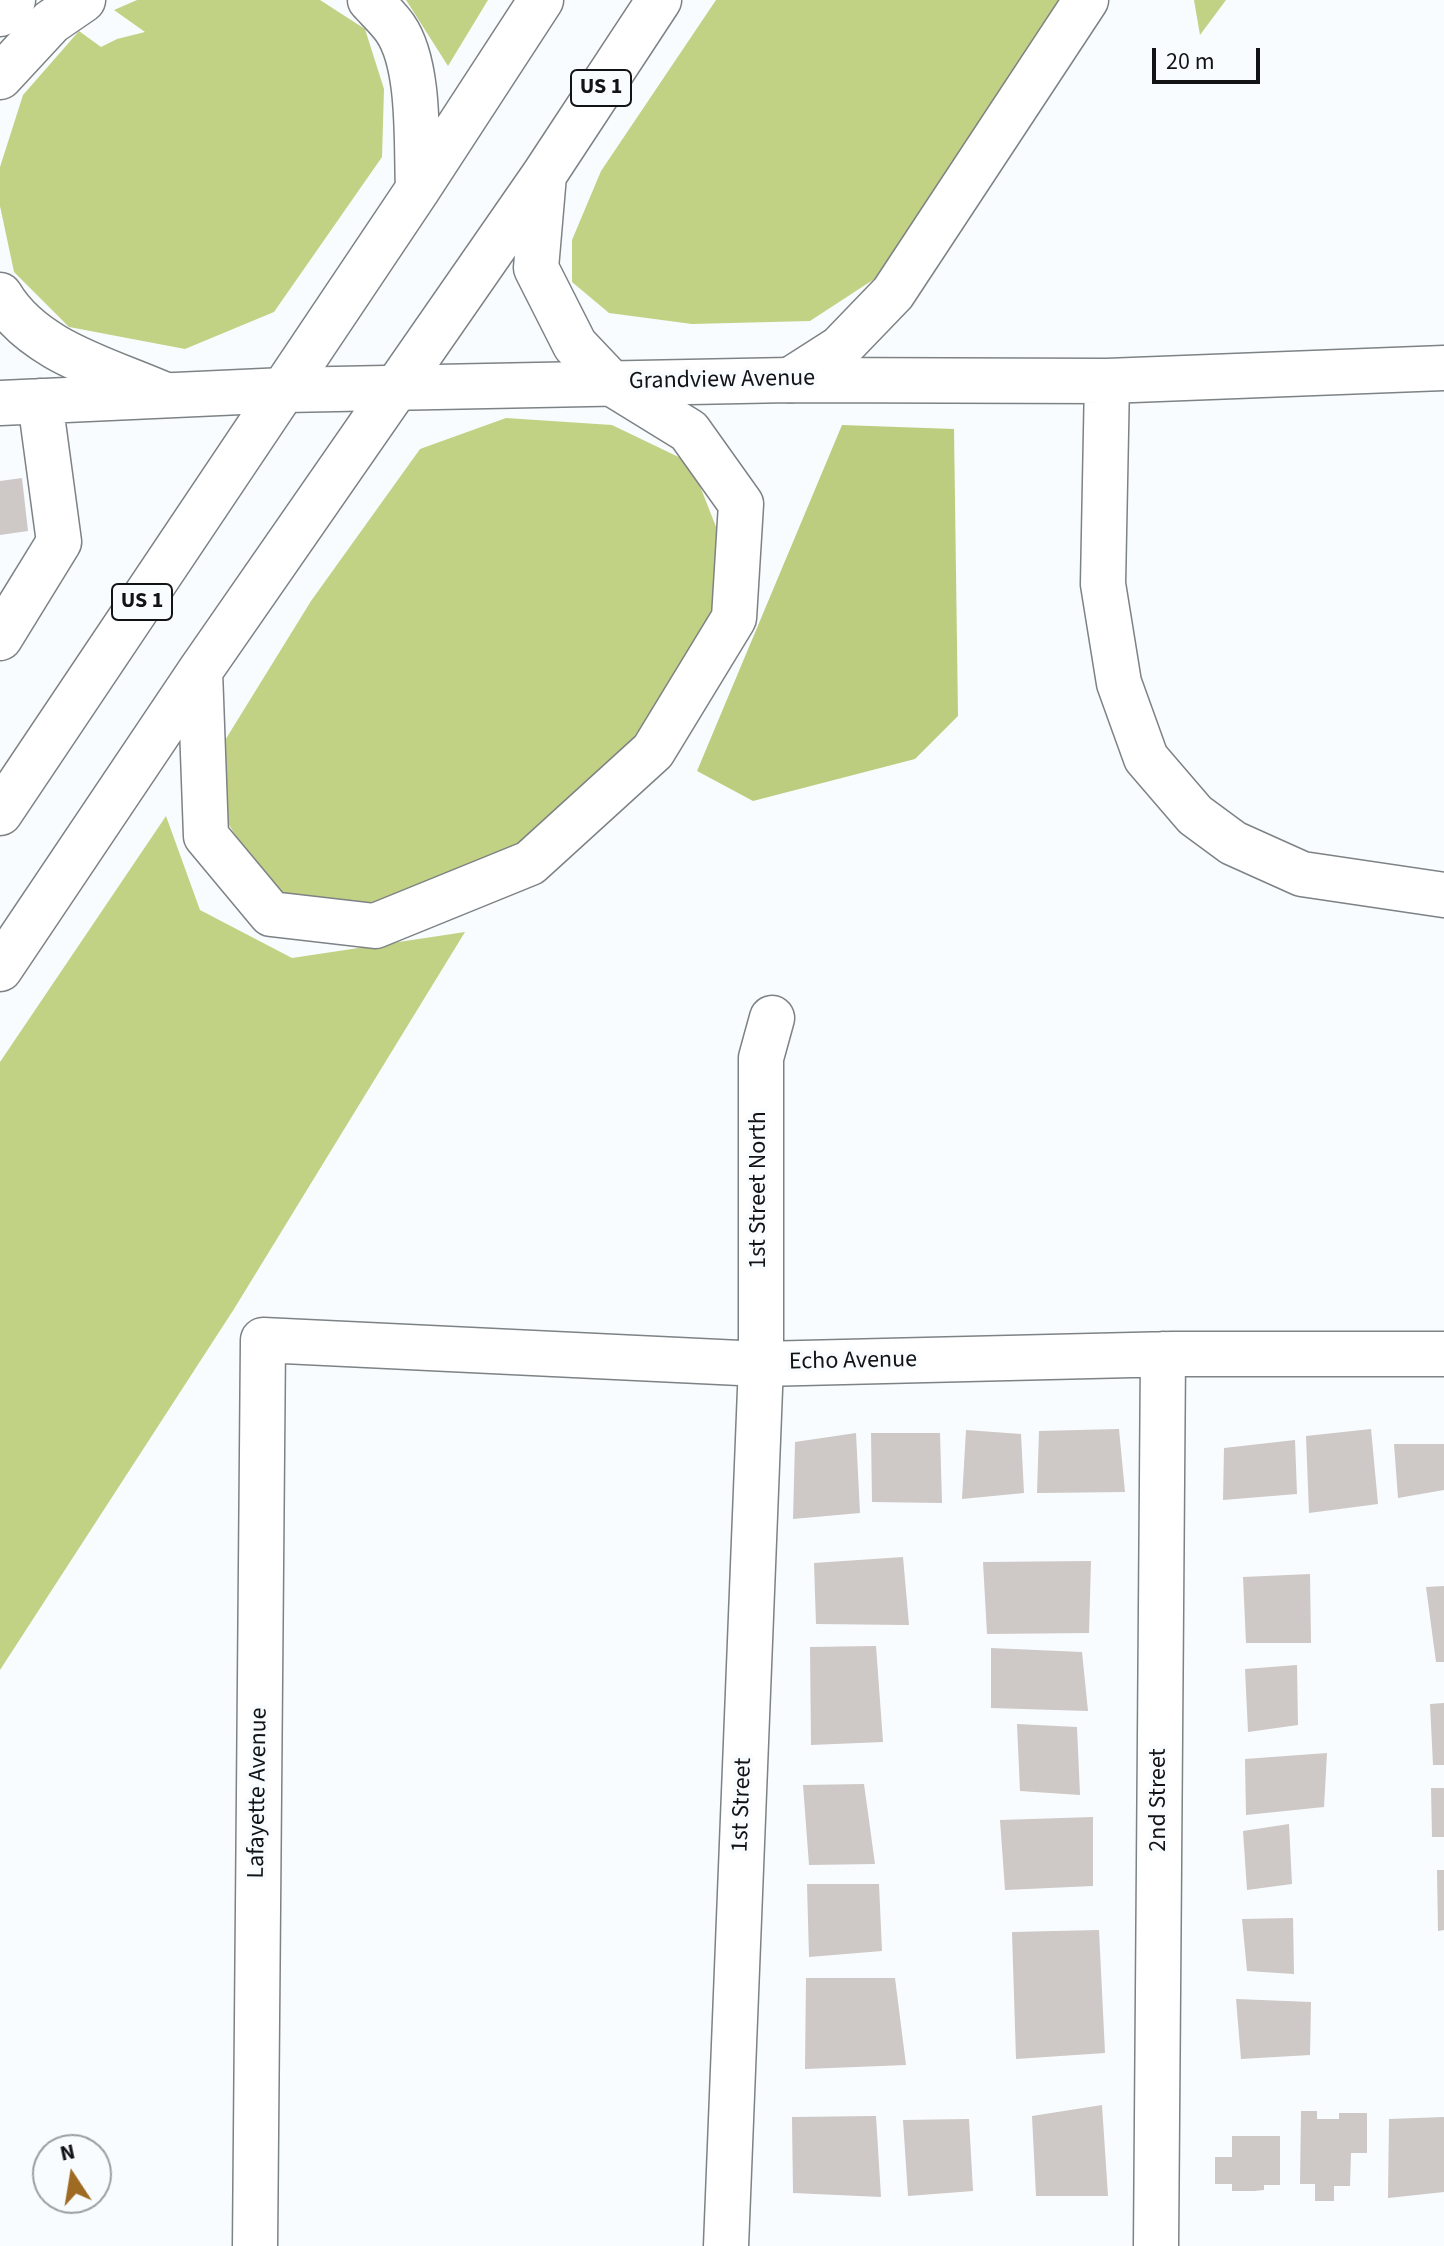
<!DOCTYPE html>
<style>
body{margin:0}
#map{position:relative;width:1444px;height:2246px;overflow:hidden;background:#f8fcff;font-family:"Source Sans 3",sans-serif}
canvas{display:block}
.north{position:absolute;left:32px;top:2134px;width:80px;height:80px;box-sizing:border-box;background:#f8fcff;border:2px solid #9c9fa1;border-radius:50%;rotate:348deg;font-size:22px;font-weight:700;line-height:32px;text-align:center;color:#111314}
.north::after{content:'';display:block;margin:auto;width:28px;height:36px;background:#9f6a22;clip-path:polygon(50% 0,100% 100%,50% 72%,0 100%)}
.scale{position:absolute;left:1152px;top:48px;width:108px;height:36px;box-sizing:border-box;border:4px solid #111314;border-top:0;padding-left:10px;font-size:24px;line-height:28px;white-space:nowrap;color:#111314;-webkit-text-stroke:6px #f8fcff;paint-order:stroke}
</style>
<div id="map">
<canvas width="1444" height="2246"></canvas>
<div class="north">N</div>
<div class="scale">20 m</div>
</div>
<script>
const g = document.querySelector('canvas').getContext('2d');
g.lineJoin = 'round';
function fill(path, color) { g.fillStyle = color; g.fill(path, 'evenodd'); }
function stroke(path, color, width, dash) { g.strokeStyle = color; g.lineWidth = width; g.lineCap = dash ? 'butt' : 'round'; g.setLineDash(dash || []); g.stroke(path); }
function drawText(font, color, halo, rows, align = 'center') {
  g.font = font + ' "Source Sans 3",sans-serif'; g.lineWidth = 7; g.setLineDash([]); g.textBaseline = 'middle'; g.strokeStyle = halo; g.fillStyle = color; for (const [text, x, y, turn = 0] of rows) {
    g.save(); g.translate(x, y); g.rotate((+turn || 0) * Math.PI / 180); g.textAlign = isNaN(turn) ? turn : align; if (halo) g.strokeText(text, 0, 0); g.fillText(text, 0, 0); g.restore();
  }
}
fill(new Path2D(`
 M 137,0 L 320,0 L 365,29 L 384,89 L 382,157 L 274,312 L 185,349 L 69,327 L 14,272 L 0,206 L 0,167 L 23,95 L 79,31 L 101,47 L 117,39 L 145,32 L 114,10 Z
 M 406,0 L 488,0 L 448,66 Z
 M 716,0 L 1061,0 L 882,274 L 810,321 L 692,324 L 609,313 L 572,282 L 572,240 L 601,171 Z
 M 1194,0 L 1226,0 L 1200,35 Z
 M 506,418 L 612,425 L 691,463 L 729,560 L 696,653 L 602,780 L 538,838 L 424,888 L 357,907 L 277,903 L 226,820 L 219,750 L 311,601 L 420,449 Z
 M 166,816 L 200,910 L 292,958 L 465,932 L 234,1309 L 0,1670 L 0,1062 Z`), '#c2d284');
fill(new Path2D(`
 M 842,425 L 954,429 L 958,716 L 915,759 L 753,801 L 697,771 Z`), '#bdcd7f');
fill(new Path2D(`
 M 22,478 L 28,531 L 0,535 L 0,481 Z
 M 1119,1429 L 1125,1492 L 1037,1493 L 1039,1431 Z
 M 1371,1429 L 1378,1504 L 1309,1513 L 1306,1436 Z
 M 966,1430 L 1021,1434 L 1024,1493 L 962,1499 Z
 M 856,1433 L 860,1513 L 793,1519 L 795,1442 Z
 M 871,1433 L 940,1433 L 942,1503 L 872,1502 Z
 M 1295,1440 L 1297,1494 L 1223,1500 L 1224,1448 Z
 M 1394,1444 L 1444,1444 L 1444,1490 L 1398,1498 Z
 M 903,1557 L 909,1625 L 816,1624 L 814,1563 Z
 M 1091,1561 L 1089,1633 L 987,1634 L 983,1562 Z
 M 1310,1574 L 1311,1643 L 1246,1643 L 1243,1577 Z
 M 1444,1586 L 1444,1662 L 1436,1662 L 1426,1587 Z
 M 876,1646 L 883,1742 L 811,1745 L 810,1647 Z
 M 991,1648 L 1082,1652 L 1088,1711 L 991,1708 Z
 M 1297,1665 L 1298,1725 L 1248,1732 L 1245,1669 Z
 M 1444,1703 L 1444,1765 L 1433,1765 L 1430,1704 Z
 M 1017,1724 L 1077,1727 L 1080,1795 L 1020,1791 Z
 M 1327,1753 L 1324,1807 L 1246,1815 L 1245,1759 Z
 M 864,1784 L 875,1864 L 809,1865 L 803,1785 Z
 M 1431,1788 L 1444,1788 L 1444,1837 L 1432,1837 Z
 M 1093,1817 L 1093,1886 L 1005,1890 L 1000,1820 Z
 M 1289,1824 L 1292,1884 L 1247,1890 L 1243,1831 Z
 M 1437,1870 L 1444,1870 L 1444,1930 L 1438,1931 Z
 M 807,1884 L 879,1884 L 882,1951 L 809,1957 Z
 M 1293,1918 L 1294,1974 L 1247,1971 L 1242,1919 Z
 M 1099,1930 L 1105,2053 L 1016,2059 L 1012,1932 Z
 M 806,1978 L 895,1978 L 906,2065 L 805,2069 Z
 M 1236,1999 L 1311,2002 L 1310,2055 L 1241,2059 Z
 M 1102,2105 L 1108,2196 L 1036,2196 L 1032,2116 Z
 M 1301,2111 L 1317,2111 L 1317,2119 L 1339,2119 L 1339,2113 L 1367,2113 L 1367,2153 L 1351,2153 L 1350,2186 L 1334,2186 L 1334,2201 L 1315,2201 L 1315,2184 L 1300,2184 Z
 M 876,2116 L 881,2197 L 793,2193 L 792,2117 Z
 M 1444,2117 L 1444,2192 L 1388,2198 L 1389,2119 Z
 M 969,2119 L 973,2191 L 908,2196 L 903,2120 Z
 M 1232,2136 L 1280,2136 L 1280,2185 L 1264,2185 L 1264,2190 L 1254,2191 L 1232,2191 L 1232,2184 L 1215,2184 L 1215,2157 L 1232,2157 Z`), '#cec8c6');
const minor = new Path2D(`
 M 1107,381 L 1103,584 L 1119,683 L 1146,758 L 1195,815 L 1233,843 L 1302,874 L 1444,895
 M 0,403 L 285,390 L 790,380 L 1107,381 L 1444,368
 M 0,638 L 59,542 L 40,401
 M 255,2246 L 263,1340 L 761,1364 L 1173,1354 L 1444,1354
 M 726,2246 L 761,1364 L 761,1058 L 772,1018
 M 1156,2246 L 1163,1354`);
const highway = new Path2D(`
 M 370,0 C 378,9 388,18 395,28 C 421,65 416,144 418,189
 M 0,14 L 13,0
 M 0,77 L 51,22 L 83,0
 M 0,295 C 33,351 106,369 163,394
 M 790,380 L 840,348 L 893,293 L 1086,0
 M 200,671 L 206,836 L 271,914 L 375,926 L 530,863 L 653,751 L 734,618 L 741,504 L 689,431 L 611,383 L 575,345 L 536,268 L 544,175
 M 0,813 L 418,189 L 541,0
 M 0,969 L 200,671 L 544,175 L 659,0`);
stroke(minor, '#7d8285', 47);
stroke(highway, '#7d8285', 47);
stroke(minor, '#fff', 44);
stroke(highway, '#fff', 44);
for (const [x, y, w] of [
 [601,88,60],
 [142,602,60]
]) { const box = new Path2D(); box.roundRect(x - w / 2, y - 18, w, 36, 6); g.fillStyle = '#f8fcff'; g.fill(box); stroke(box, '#111314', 2); }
drawText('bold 22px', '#111314', null, [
 ["US 1",601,88],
 ["US 1",142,602]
]);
drawText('24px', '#111314', '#f8fcff', [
 ["Grandview Avenue",722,381,-1],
 ["1st Street North",760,1190,-90],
 ["Echo Avenue",853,1362,-1],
 ["Lafayette Avenue",259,1793,-89],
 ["2nd Street",1160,1800,-90],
 ["1st Street",743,1805,-88]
]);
</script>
